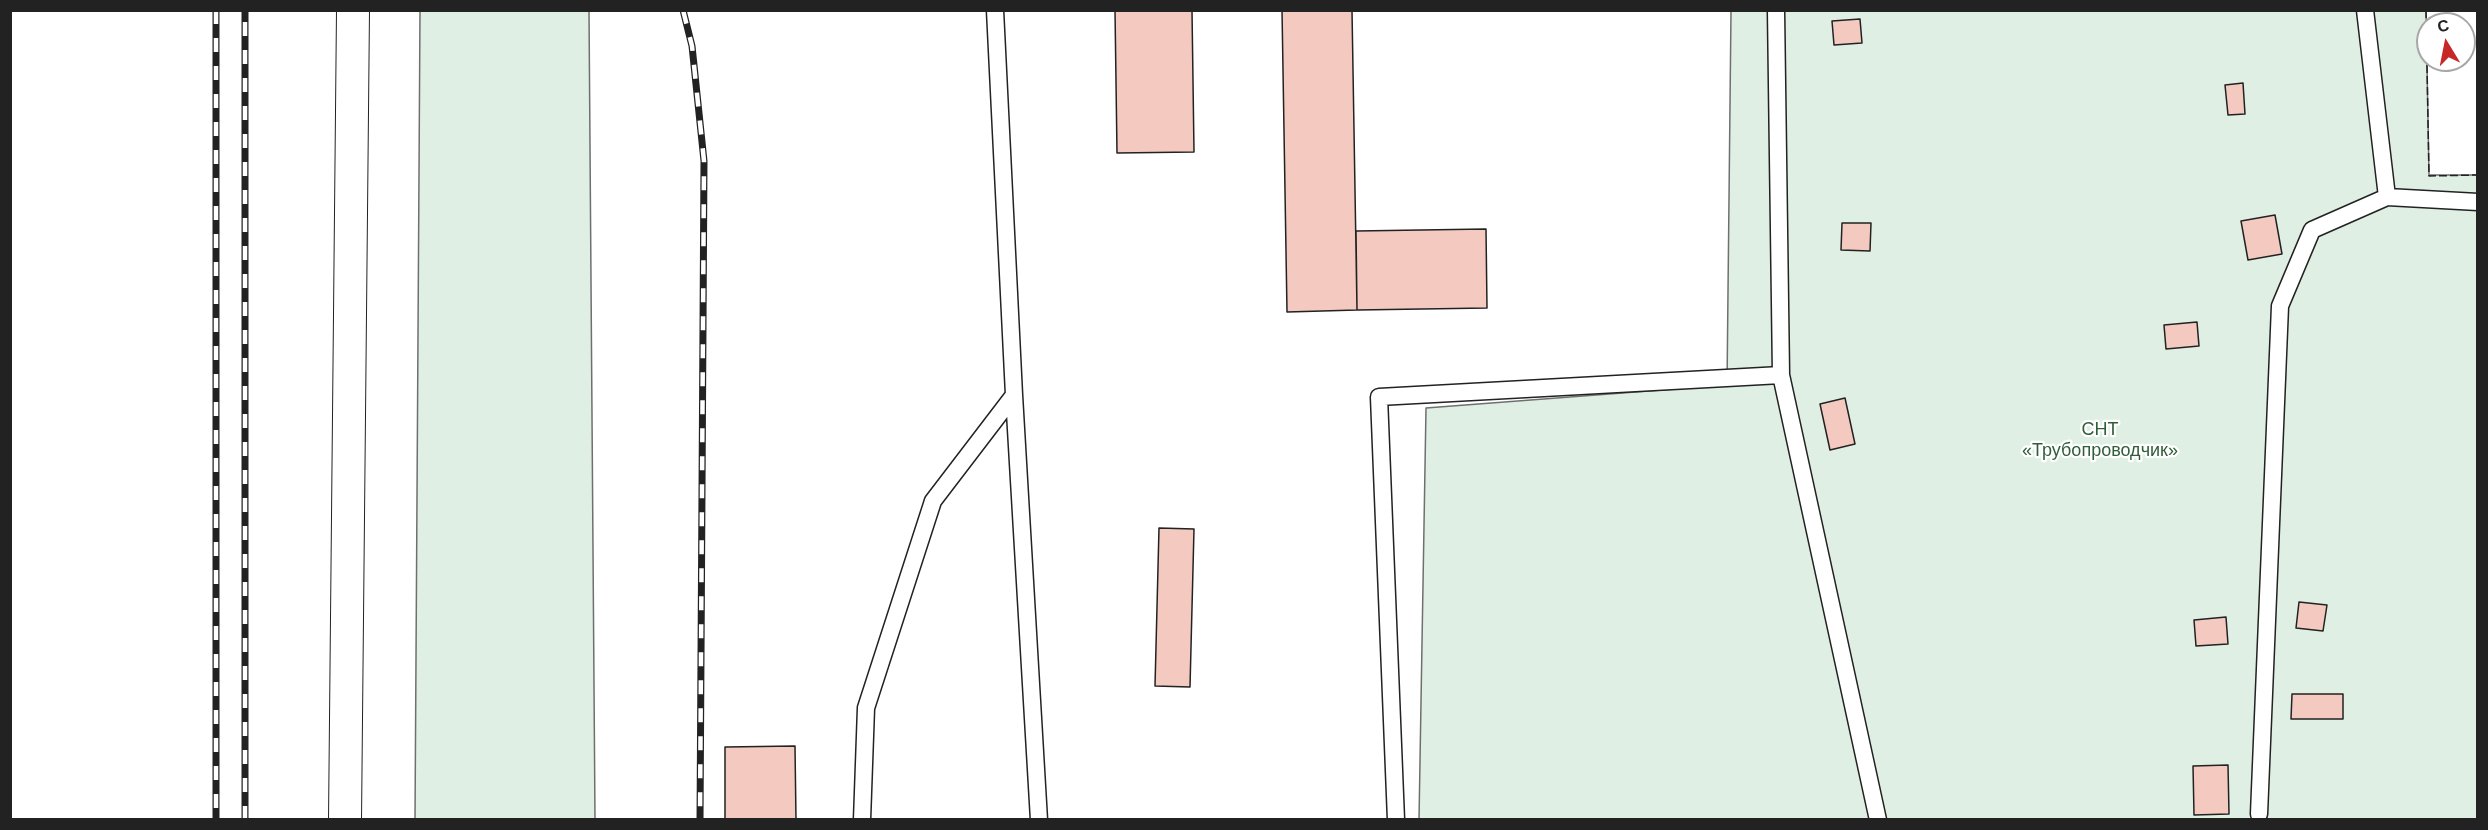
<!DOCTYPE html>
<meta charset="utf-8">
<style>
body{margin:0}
#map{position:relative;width:2488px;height:830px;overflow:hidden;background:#fff;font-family:Arial,sans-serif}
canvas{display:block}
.frame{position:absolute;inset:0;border:12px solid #222;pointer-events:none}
.north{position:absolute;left:2416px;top:12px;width:60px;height:60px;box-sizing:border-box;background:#fff;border:2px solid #a7a7a7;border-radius:50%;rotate:350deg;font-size:16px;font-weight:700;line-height:24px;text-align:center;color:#222}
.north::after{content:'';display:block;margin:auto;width:21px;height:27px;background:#c62828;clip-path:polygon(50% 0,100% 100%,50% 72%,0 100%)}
</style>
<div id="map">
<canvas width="2488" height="830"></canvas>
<div class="frame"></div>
<div class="north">С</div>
</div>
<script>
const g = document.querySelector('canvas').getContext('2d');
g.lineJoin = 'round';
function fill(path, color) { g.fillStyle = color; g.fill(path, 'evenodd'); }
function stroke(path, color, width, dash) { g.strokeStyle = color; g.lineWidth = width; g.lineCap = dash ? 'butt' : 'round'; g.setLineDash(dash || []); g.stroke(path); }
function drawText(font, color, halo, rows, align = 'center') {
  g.font = font + ' Arial,sans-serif'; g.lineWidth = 4.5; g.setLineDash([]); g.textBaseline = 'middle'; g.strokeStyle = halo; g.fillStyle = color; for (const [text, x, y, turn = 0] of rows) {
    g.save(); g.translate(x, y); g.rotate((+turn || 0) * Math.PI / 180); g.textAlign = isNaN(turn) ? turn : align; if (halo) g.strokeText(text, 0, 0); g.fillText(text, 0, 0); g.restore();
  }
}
const green = new Path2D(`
 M 420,11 L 589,11 L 595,819 L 415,819 Z
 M 1731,11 L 2426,11 L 2429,175 L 2477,175 L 2477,819 L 1419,820 L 1426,408 L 1727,385 Z`);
fill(green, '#e0efe3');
stroke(green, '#6f6f6f', 1.5);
const building = new Path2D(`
 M 1115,10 L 1192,10 L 1194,152 L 1117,153 Z
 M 1282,10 L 1352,10 L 1357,310 L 1287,312 Z
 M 1860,19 L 1862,43 L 1834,45 L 1832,21 Z
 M 2243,83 L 2245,114 L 2228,115 L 2225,85 Z
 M 2275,215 L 2282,254 L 2248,260 L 2241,221 Z
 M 1842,223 L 1871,223 L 1870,251 L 1841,250 Z
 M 1486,229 L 1487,308 L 1357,310 L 1356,231 Z
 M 2197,322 L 2199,346 L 2166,349 L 2164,325 Z
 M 1845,398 L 1855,444 L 1830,450 L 1820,404 Z
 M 1159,528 L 1194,529 L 1190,687 L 1155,686 Z
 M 2299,602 L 2327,605 L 2323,631 L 2296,628 Z
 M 2226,617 L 2228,644 L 2196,646 L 2194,620 Z
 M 2292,694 L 2343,694 L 2343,719 L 2291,719 Z
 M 795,746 L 796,820 L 725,820 L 725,747 Z
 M 2228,765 L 2229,814 L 2194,815 L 2193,766 Z`);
fill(building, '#f3c9c0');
stroke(building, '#222', 1.5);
const lane = new Path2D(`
 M 995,10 L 1014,395 L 1039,820
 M 1776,10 L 1781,375 L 1878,820
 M 2365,10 L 2387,197 L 2478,202
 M 2259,814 L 2280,306 L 2312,230 L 2387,197
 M 862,820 L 866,708 L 933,501 L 1014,395
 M 1396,820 L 1379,397 L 1781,375`);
const street = new Path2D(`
 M 345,820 L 353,10`);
stroke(lane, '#222', 19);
stroke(street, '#222', 34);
stroke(lane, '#fff', 16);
stroke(street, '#fff', 32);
const rail = new Path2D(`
 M 216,10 L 216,820
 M 683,10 L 692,46 L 704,161 L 700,820
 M 245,820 L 245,10`);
stroke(rail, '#222', 7);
stroke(rail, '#fff', 4.5, [14]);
stroke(new Path2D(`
 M 2426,10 L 2429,176 L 2478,175`), '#222', 1.5, [8, 3]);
drawText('18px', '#2f5e38', '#fff', [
 ["СНТ",2100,430],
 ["«Трубопроводчик»",2100,451]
]);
</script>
